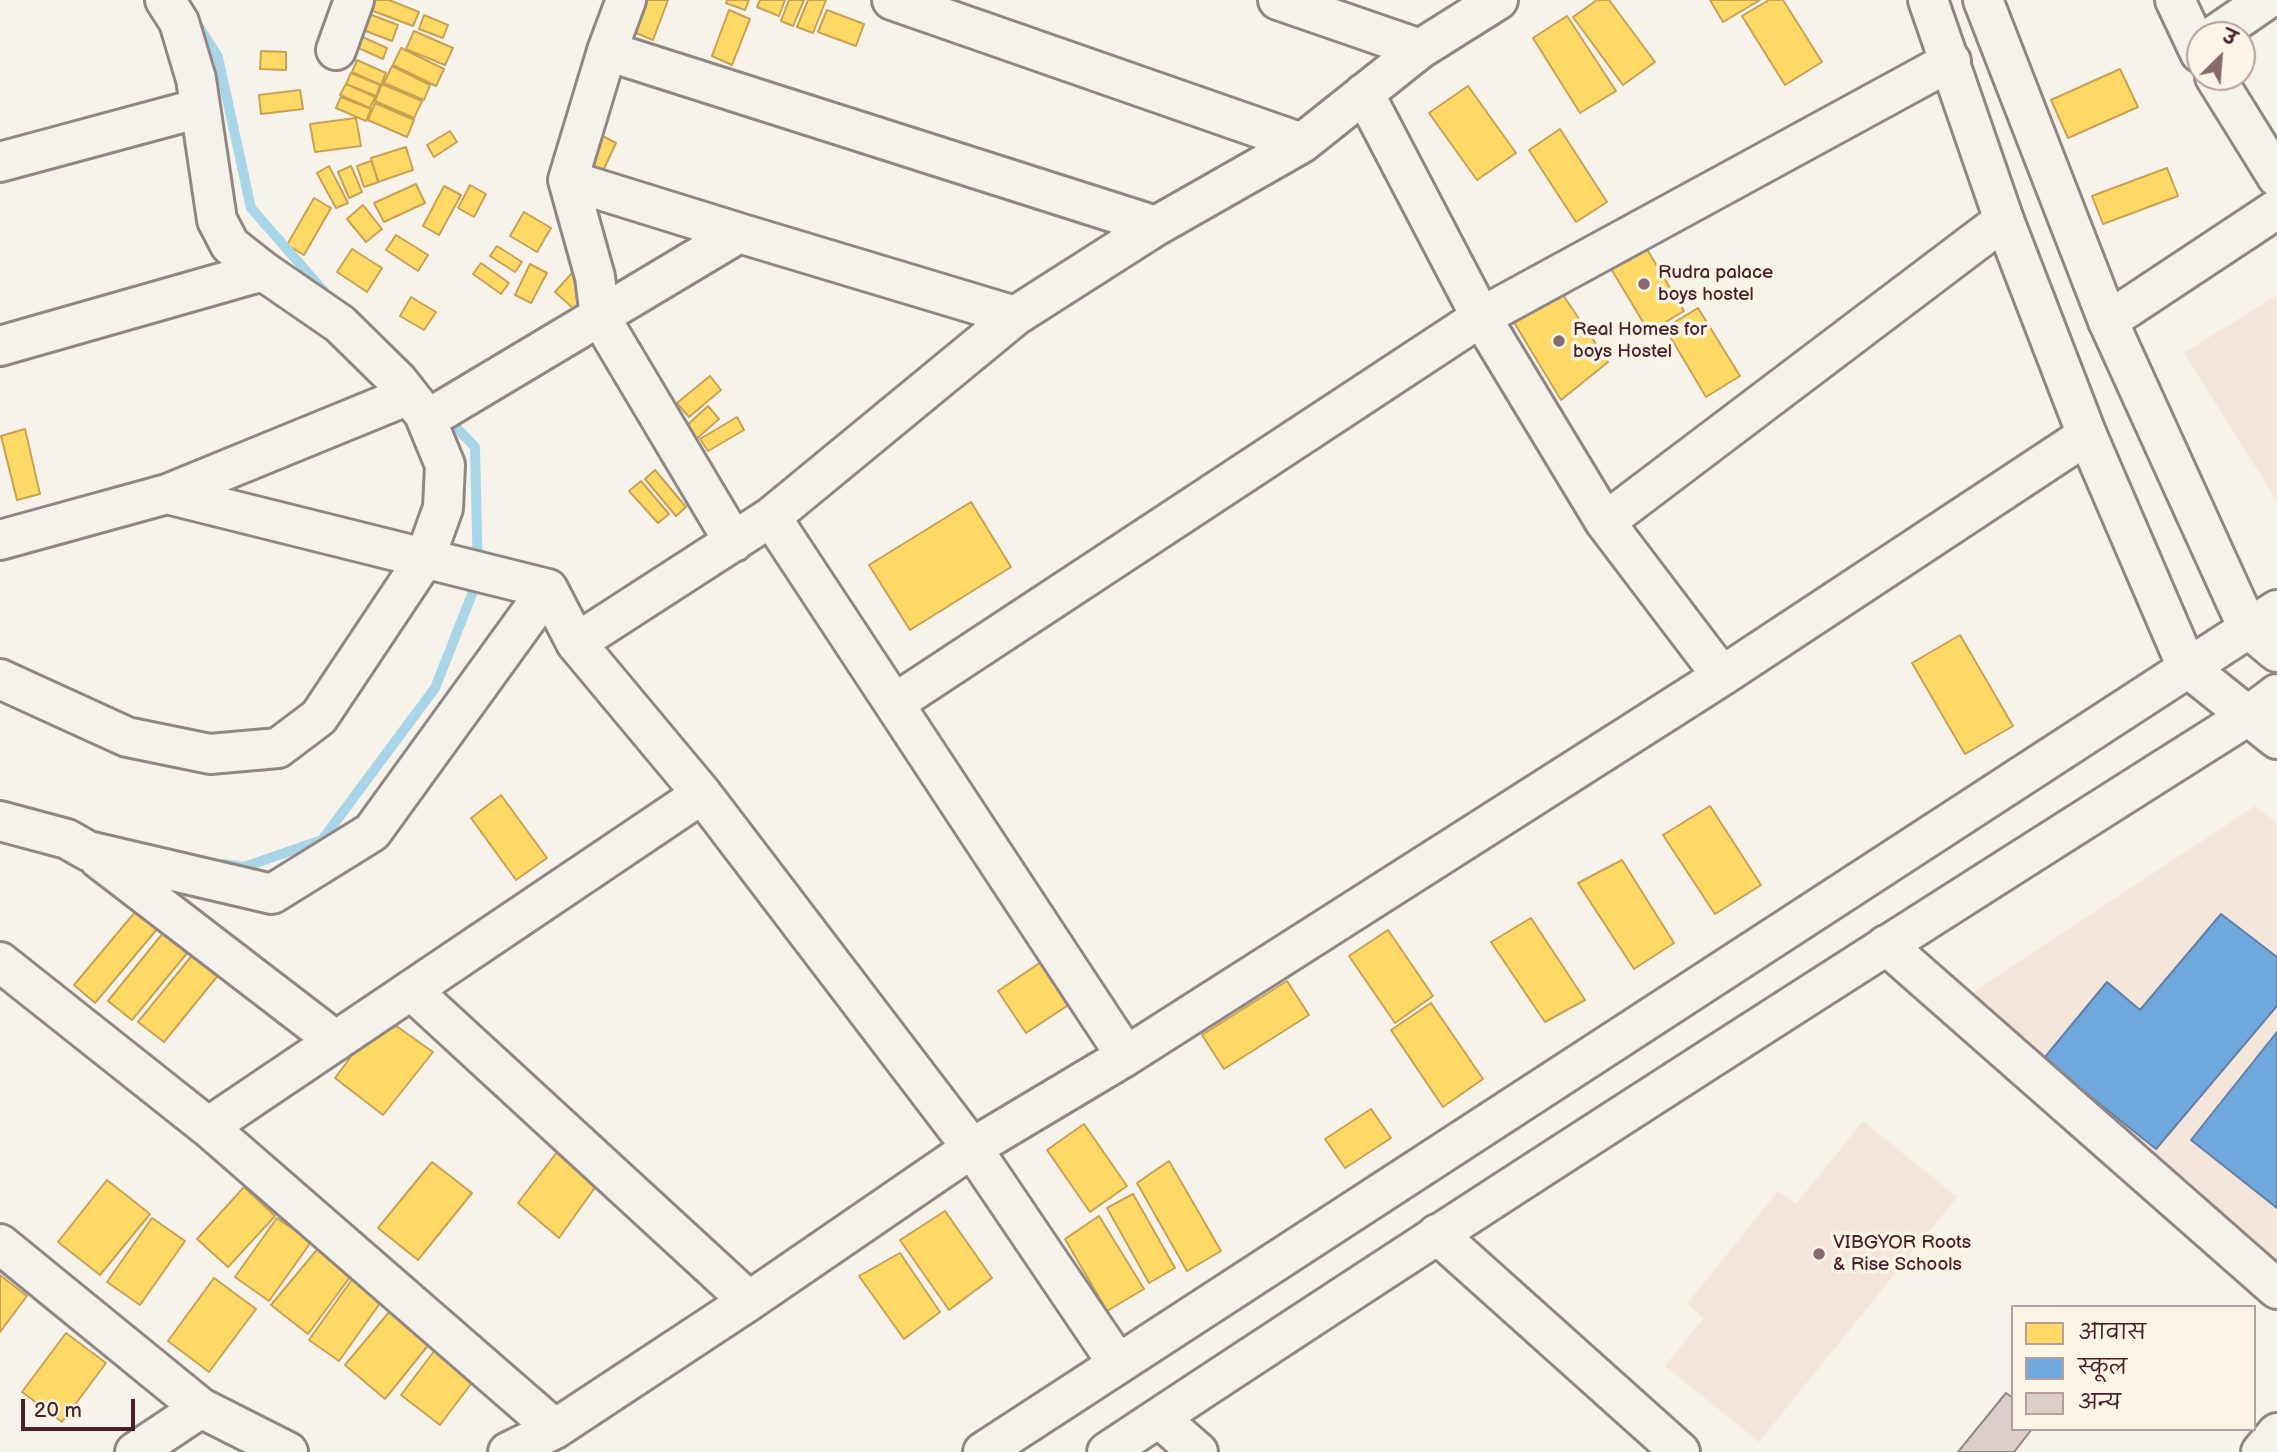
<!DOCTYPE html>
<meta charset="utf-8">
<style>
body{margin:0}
#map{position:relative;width:2277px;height:1452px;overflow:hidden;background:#f7f3ea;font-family:"Balsamiq Sans","Playpen Sans Deva",sans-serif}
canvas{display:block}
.legend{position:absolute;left:2011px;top:1305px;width:245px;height:126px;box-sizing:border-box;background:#fcf5e5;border:2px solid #b59f9b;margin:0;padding:9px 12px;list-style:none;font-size:21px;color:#4a1f2b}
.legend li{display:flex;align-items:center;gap:14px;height:35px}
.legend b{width:35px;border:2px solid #b59f9b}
.north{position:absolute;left:2186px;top:21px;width:70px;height:70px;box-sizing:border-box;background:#fcf5e5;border:2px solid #b59f9b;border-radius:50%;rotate:25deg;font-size:19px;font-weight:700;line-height:28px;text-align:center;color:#4a1f2b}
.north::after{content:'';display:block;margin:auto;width:24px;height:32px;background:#87696e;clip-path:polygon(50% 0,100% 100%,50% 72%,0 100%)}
.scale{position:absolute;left:21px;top:1399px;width:114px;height:32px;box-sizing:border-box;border:4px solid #4a1f2b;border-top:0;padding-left:9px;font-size:21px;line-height:24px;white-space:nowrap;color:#4a1f2b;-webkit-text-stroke:5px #fcf5e5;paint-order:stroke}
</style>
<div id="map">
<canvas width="2277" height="1452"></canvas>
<ul class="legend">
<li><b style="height:19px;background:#ffd966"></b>आवास</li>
<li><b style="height:19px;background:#6fa8dc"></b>स्कूल</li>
<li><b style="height:19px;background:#dccfca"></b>अन्य</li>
</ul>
<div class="north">उ</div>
<div class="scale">20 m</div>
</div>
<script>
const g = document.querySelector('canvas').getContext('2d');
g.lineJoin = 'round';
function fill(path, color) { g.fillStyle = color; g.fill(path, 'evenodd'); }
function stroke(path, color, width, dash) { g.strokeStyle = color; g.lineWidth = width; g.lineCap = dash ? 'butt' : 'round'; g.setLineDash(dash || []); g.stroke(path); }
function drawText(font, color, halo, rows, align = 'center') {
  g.font = font + ' "Balsamiq Sans",sans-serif'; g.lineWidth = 7; g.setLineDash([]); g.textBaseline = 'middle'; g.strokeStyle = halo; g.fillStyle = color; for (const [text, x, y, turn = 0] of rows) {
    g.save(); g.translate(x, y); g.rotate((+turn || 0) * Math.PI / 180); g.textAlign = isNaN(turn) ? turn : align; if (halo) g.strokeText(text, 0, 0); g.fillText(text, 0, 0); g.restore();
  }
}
fill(new Path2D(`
 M 2277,295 L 2277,501 L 2184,353 Z
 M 2255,806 L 2277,824 L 2277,1269 L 1952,1006 Z
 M 1863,1121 L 1957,1197 L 1759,1442 L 1665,1366 L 1704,1318 L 1687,1304 L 1778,1191 L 1796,1204 Z`), '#f4e6db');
const homes = new Path2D(`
 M 371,0 L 389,0 L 419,12 L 413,26 L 368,9 Z
 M 639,0 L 668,0 L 653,40 L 627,29 Z
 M 727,0 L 749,0 L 745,10 L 726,3 Z
 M 760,0 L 785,0 L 779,16 L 757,7 Z
 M 789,0 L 804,0 L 793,26 L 781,21 Z
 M 808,0 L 826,0 L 813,33 L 797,27 Z
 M 1597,0 L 1609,0 L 1655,62 L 1623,85 L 1573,17 Z
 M 1710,0 L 1760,0 L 1723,22 Z
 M 1769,0 L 1783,0 L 1822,62 L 1785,85 L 1742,16 Z
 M 356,9 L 398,25 L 392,41 L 350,25 Z
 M 729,10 L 750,19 L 732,65 L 712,56 Z
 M 827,10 L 864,24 L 856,46 L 818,32 Z
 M 424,15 L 448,25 L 443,38 L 419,29 Z
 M 1567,16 L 1616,91 L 1580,113 L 1533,38 Z
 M 414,31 L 453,48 L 445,65 L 406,49 Z
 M 358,35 L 387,48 L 383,59 L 354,46 Z
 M 401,48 L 444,69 L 436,86 L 393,65 Z
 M 261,51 L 286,52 L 286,70 L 260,69 Z
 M 357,60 L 386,73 L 381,85 L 352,72 Z
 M 392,66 L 430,85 L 424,100 L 384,83 Z
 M 2120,69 L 2138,107 L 2068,138 L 2051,100 Z
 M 351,73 L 380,85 L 376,96 L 346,84 Z
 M 346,84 L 375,97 L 370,108 L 340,95 Z
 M 382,84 L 422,101 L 414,118 L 375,101 Z
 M 1468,86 L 1516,153 L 1477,180 L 1429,113 Z
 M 300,90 L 303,109 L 261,114 L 259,95 Z
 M 341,97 L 371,109 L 366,121 L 336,108 Z
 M 375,103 L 414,120 L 407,137 L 368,120 Z
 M 356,118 L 361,146 L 315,152 L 310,124 Z
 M 1560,129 L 1607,202 L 1576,222 L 1529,150 Z
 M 450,131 L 457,142 L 434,157 L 427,145 Z
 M 599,134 L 616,143 L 596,186 L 580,178 Z
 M 406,147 L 413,170 L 378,182 L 371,158 Z
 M 371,161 L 379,182 L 364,187 L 357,166 Z
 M 329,166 L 348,203 L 336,208 L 317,173 Z
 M 351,166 L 362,192 L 349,198 L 338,172 Z
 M 2167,168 L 2178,196 L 2103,224 L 2092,196 Z
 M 416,184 L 425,203 L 384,222 L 374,203 Z
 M 470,185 L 486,194 L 474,217 L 458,208 Z
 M 444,186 L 461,195 L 439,235 L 423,226 Z
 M 314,198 L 331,208 L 304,255 L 287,245 Z
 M 363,205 L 382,229 L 366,242 L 347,219 Z
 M 524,212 L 551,228 L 537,252 L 510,236 Z
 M 396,235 L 428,255 L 418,271 L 386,250 Z
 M 1639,236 L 1684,311 L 1649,332 L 1604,257 Z
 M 497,246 L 522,262 L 515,272 L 490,256 Z
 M 352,249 L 382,268 L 367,292 L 337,272 Z
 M 481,263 L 509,283 L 501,294 L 473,274 Z
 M 530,264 L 547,273 L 531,303 L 515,295 Z
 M 571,274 L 590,292 L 574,309 L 555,292 Z
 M 1561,292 L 1608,362 L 1561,400 L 1512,319 Z
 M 411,297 L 436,312 L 424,330 L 400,316 Z
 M 1698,308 L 1740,376 L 1706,397 L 1665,328 Z
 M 710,376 L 721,390 L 689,417 L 677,403 Z
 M 708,406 L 719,419 L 694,441 L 683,429 Z
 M 737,417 L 744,430 L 708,451 L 700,439 Z
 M 25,429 L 40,494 L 17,500 L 1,436 Z
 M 655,470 L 686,507 L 676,516 L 645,479 Z
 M 641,481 L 669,514 L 658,523 L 629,491 Z
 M 971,502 L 1011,567 L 910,630 L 869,565 Z
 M 1960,635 L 2013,726 L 1965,754 L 1912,663 Z
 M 501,795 L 547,858 L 516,880 L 471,818 Z
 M 1710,806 L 1761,885 L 1715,914 L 1663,835 Z
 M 1622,860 L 1674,943 L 1634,969 L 1578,883 Z
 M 141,905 L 163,922 L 95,1003 L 74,985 Z
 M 1531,918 L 1585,1000 L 1545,1022 L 1491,942 Z
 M 172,922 L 197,941 L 132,1020 L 108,1001 Z
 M 1388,930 L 1433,996 L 1395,1023 L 1349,956 Z
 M 203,942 L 228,963 L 164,1042 L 138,1022 Z
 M 1047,958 L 1076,1000 L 1026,1033 L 998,991 Z
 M 1287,981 L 1309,1015 L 1224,1069 L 1202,1035 Z
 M 1431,1003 L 1483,1079 L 1443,1107 L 1391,1030 Z
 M 392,1023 L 433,1052 L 383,1115 L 335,1078 L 370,1031 Z
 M 1371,1109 L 1391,1138 L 1345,1168 L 1325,1139 Z
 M 1084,1124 L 1127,1186 L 1090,1212 L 1047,1150 Z
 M 564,1143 L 606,1172 L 559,1238 L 518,1203 Z
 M 1169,1161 L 1221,1251 L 1187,1271 L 1137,1183 Z
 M 432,1162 L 472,1193 L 418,1260 L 378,1228 Z
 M 107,1180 L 150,1214 L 100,1275 L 58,1242 Z
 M 244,1187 L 275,1216 L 228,1267 L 197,1239 Z
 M 1133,1194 L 1175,1268 L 1149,1283 L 1107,1208 Z
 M 945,1211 L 992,1278 L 949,1310 L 900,1240 Z
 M 1099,1216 L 1144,1289 L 1107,1311 L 1065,1239 Z
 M 152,1218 L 185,1241 L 140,1305 L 107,1282 Z
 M 277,1218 L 311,1242 L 269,1301 L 235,1277 Z
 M 320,1246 L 353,1273 L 308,1334 L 271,1305 Z
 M 900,1253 L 940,1312 L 904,1339 L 859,1276 Z
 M 0,1275 L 27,1296 L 0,1332 Z
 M 214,1278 L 256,1309 L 209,1372 L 168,1341 Z
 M 353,1278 L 383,1299 L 339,1361 L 309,1340 Z
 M 395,1305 L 434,1338 L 385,1399 L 345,1365 Z
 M 66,1333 L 106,1363 L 62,1422 L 22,1392 Z
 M 444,1338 L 483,1368 L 440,1425 L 401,1395 Z`);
fill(homes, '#ffd966');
stroke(homes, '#c9a154', 2);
const schools = new Path2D(`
 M 2221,914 L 2277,957 L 2277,1006 L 2156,1149 L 2077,1086 L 2077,1085 L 2045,1057 L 2107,982 L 2140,1010 Z
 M 2277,1032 L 2277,1208 L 2191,1140 Z`);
fill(schools, '#6fa8dc');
stroke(schools, '#647fa7', 2);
stroke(new Path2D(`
 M 194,19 L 218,57 L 251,208 L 328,296
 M 224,864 L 244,867 L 322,840 L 435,688 L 478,579 L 475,447 L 444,415`), '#a8d6e8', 10);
const building = new Path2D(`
 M 2006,1393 L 2013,1398 L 2013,1429 L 2032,1429 L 2014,1452 L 1958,1452 Z`);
fill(building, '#dccfca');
stroke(building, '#908684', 2);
const minor = new Path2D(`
 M 626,0 L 607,51 L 568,180 L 595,277 L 600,317 L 734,542
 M 892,0 L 1302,143
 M 1278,0 L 1420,49
 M 2175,0 L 2200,53
 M 2215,35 L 2266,0
 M 336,50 L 354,0
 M 607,51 L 1156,226
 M 2215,77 L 2277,177
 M 1364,93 L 1481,317 L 1605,522 L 1722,676
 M 0,162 L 200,108
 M 568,180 L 739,233
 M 2108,321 L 2277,209
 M 0,346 L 263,271
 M 443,410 L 739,233 L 1015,316
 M 167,494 L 409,395
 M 771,517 L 1126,1056
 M 1605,522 L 2004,220
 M 0,540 L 167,494 L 548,589 L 576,643 L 702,794 L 972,1148 L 1118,1364
 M 576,643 L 771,517 L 1015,316 L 1156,226 L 1302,143 L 1420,49 L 1498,0
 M 0,679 L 127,737 L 210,754 L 278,748 L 319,717 L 425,558 L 443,508 L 445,465 L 424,414 L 398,381 L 340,324 L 263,271 L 230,245 L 217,220 L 196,79 L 179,22 L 165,0
 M 895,703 L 1481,317 L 1951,61
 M 0,821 L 67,839 L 88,851 L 272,894 L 372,832 L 548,589
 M 99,859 L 336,1041
 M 1886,945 L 2277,1289
 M 0,962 L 208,1127 L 555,1429
 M 411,990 L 749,1301
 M 208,1127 L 702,794
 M 1437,1234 L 1680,1452
 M 0,1244 L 201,1408 L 288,1452
 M 135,1452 L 201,1408
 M 508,1452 L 555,1429 L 749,1301 L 972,1148 L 1126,1056 L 1722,676 L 2087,435
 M 2261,1452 L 2277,1433`);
const tertiary = new Path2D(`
 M 1928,0 L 2004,220 L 2087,435 L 2187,667 L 2277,739
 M 1983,0 L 2108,321 L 2248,628 L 2277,652
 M 1159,1418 L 1198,1452`);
const secondary = new Path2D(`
 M 983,1452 L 2277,610
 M 1107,1452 C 1484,1202 1865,958 2248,716 L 2277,694`);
stroke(minor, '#908684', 44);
stroke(tertiary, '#908684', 44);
stroke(secondary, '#908684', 44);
stroke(minor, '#f5f2ec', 38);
stroke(tertiary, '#f5f2ec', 38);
stroke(secondary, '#f5f2ec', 38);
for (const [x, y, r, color] of [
 [1644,284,7,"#87696e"],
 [1559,341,7,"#87696e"],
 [1819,1254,7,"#87696e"]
]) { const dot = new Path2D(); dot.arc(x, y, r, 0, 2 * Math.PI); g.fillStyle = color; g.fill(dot); stroke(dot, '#fcf5e5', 2.5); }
drawText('19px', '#4a1f2b', '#fcf5e5', [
 ["Rudra palace",1658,273],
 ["boys hostel",1658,295],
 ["Real Homes for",1573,330],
 ["boys Hostel",1573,352],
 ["VIBGYOR Roots",1833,1243],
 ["& Rise Schools",1833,1265]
], 'left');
</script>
